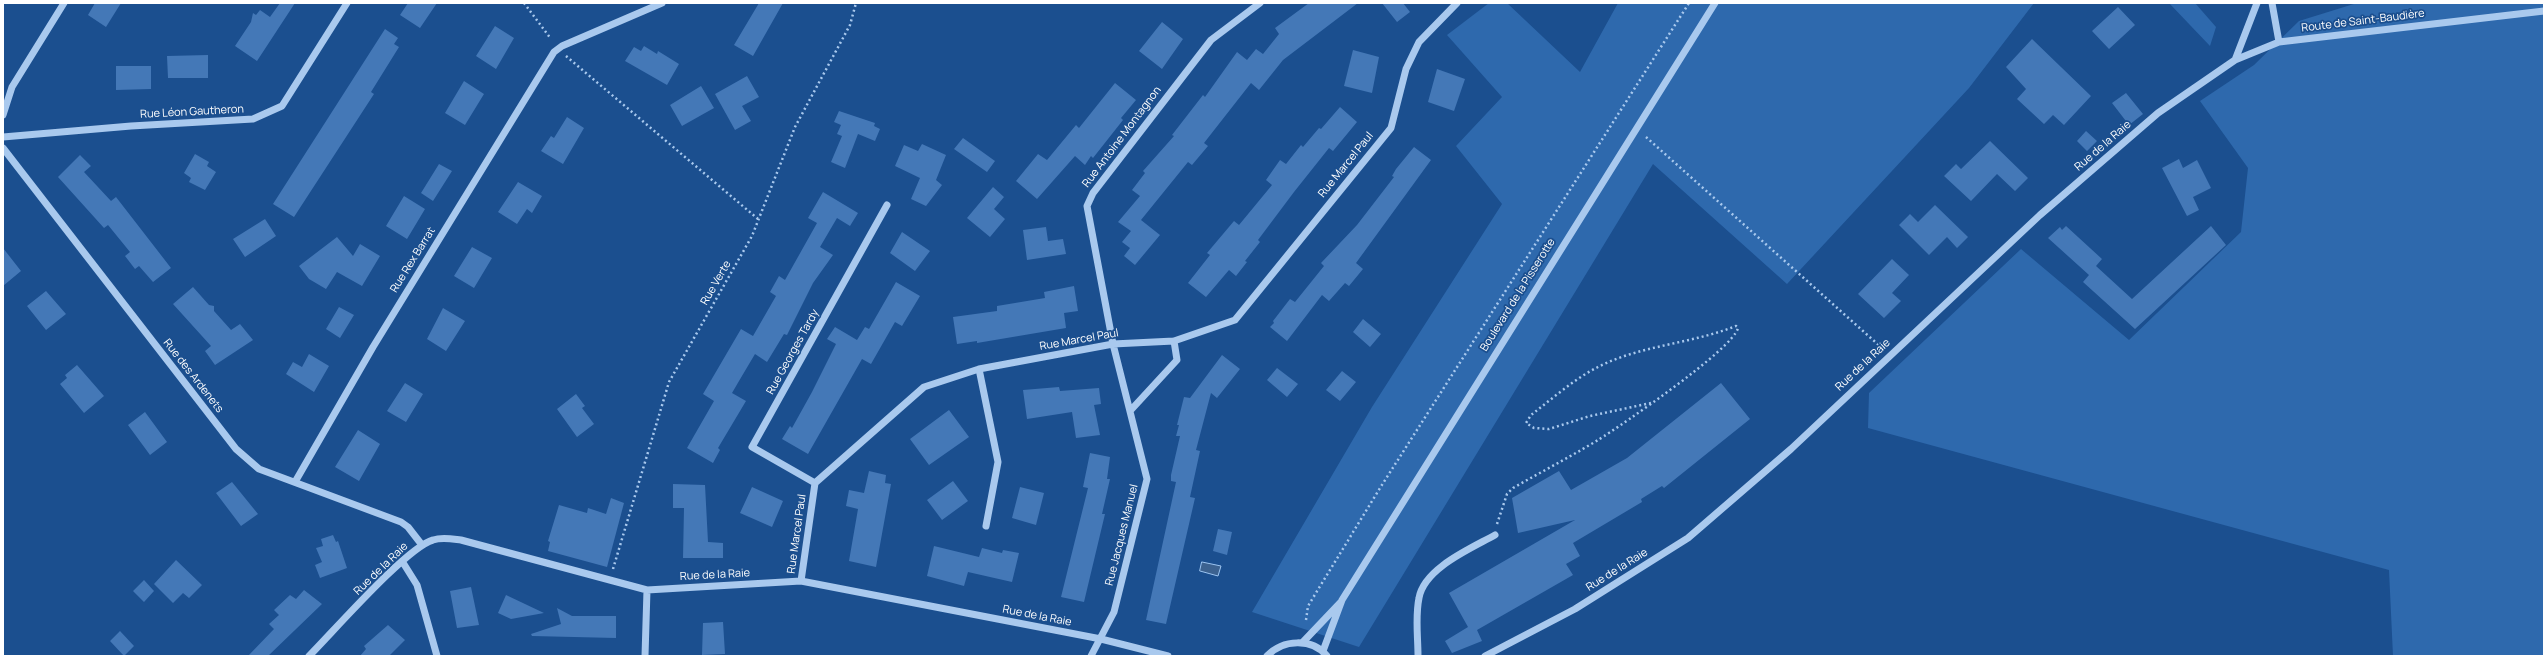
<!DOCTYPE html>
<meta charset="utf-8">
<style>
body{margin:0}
#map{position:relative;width:2547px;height:659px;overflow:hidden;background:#1b4f8f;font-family:Manrope,sans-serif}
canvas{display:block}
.frame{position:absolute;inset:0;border:4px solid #fff;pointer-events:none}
</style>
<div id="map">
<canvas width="2547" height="659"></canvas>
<div class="frame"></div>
</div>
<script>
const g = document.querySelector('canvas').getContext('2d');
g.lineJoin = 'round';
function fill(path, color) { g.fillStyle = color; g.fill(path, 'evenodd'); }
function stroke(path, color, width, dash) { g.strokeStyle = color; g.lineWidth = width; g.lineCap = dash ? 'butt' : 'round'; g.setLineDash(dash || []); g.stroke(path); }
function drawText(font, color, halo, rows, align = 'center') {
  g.font = font + ' Manrope,sans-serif'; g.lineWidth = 3.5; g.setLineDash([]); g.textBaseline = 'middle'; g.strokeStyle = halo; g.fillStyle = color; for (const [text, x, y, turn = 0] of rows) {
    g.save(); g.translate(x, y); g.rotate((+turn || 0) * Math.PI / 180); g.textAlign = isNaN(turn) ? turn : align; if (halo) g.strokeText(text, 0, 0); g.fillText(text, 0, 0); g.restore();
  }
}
fill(new Path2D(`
 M 1489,3 L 1507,3 L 1580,72 L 1618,3 L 2034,3 L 1969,88 L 1787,284 L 1653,164 L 1359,647 L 1252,612 L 1372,407 L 1502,204 L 1456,146 L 1502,97 L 1447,35 Z
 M 2169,3 L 2195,3 L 2216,27 L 2210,46 Z
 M 2357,3 L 2544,3 L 2544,656 L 2393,656 L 2389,570 L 1868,428 L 1869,393 L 2021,249 L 2129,340 L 2241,232 L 2248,168 L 2200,101 L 2254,65 L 2299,21 Z`), '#2e69ad');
const water = new Path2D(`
 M 1202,562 L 1221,566 L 1218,576 L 1200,571 Z`);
fill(water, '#3c6290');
stroke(water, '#9cc4f0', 1);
fill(new Path2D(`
 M 95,3 L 121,3 L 106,27 L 88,15 Z
 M 280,3 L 295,3 L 257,61 L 235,46 L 251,22 L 253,13 L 256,15 L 260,10 L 270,17 Z
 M 408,3 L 437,3 L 420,28 L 400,15 Z
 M 759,3 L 783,3 L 753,56 L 734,45 Z
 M 1309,3 L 1358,3 L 1283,60 L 1259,90 L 1251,83 L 1204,143 L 1208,146 L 1192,165 L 1188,162 L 1141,220 L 1160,235 L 1135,265 L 1124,256 L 1130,248 L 1122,242 L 1131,231 L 1118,222 L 1140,196 L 1132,190 L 1145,173 L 1143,171 L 1174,136 L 1172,135 L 1203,95 L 1205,97 L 1237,52 L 1247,60 L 1256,49 L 1263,54 L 1279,34 L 1275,28 Z
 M 1382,3 L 1403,3 L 1410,12 L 1397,22 Z
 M 2118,7 L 2135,25 L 2109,49 L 2092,31 Z
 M 1162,22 L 1183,39 L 1162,69 L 1139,51 Z
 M 495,26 L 514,38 L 496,69 L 476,56 Z
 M 385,29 L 398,38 L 394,44 L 399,47 L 371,92 L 374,94 L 294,217 L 273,204 Z
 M 2032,39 L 2091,96 L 2064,125 L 2053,115 L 2044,124 L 2017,99 L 2026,89 L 2006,67 Z
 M 644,46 L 657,54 L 658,51 L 679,64 L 667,85 L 625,61 L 634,47 L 641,51 Z
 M 1353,50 L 1379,57 L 1372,93 L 1344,86 Z
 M 208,55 L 208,78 L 168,78 L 167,56 Z
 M 116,66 L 151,66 L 151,89 L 116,90 Z
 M 1437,69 L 1465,79 L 1454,111 L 1428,102 Z
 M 747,76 L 759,97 L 742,106 L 751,121 L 735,130 L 715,94 Z
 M 464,81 L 484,94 L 465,125 L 445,113 Z
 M 1115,83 L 1136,100 L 1121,118 L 1123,120 L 1093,158 L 1091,156 L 1085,165 L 1075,156 L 1037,199 L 1016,181 L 1038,154 L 1047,160 L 1076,125 L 1079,128 Z
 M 701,86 L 714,108 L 682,126 L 670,105 Z
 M 2126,93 L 2143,114 L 2129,125 L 2112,103 Z
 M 1340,107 L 1357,122 L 1333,151 L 1329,148 L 1294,192 L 1258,240 L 1260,242 L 1245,261 L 1247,262 L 1236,276 L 1229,270 L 1206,297 L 1188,283 L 1210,255 L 1207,253 L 1234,221 L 1239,225 L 1272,185 L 1266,180 L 1280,160 L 1286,164 L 1301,145 L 1303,147 L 1319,128 L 1321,129 Z
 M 839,111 L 875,123 L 874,126 L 880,129 L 875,141 L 858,134 L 845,168 L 831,162 L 842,136 L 837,134 L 841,125 L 834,122 Z
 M 567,117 L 584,128 L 563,164 L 541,151 L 551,136 L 554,138 Z
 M 2086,131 L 2097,141 L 2087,151 L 2077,141 Z
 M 963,138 L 995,161 L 987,172 L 954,149 Z
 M 1990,141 L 2028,178 L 2015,191 L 1997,174 L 1971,201 L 1944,176 L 1956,164 L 1961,169 Z
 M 922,144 L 946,155 L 936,180 L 942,185 L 926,206 L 911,199 L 920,178 L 895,166 L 904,145 L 918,151 Z
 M 1414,147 L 1431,160 L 1356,263 L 1363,269 L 1349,286 L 1345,283 L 1329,301 L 1322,295 L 1287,341 L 1270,327 L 1274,323 L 1273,321 L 1290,299 L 1295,302 L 1324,266 L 1321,263 L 1357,225 L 1394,177 L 1392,176 L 1396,169 Z
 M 195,154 L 209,162 L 207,166 L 216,172 L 205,190 L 189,182 L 191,178 L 184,173 Z
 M 80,155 L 91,166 L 84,172 L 111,201 L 116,197 L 171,268 L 153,282 L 139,266 L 135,269 L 125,256 L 130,252 L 108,225 L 104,228 L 58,177 Z
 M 2179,159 L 2183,168 L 2197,160 L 2211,188 L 2193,197 L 2199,210 L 2187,216 L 2162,168 Z
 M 439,164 L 452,171 L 433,201 L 421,193 Z
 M 518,182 L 542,196 L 532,213 L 527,209 L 517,224 L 498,212 Z
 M 993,187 L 1004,197 L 994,209 L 1005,219 L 990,237 L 967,218 Z
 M 823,192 L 858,213 L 850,226 L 837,218 L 820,247 L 833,255 L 813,283 L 787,335 L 784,334 L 767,362 L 755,354 L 739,381 L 732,393 L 746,401 L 718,448 L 720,450 L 713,463 L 687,448 L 714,401 L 703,394 L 741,329 L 753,336 L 776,296 L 770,292 L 779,276 L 785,280 L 817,223 L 808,218 Z
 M 404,196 L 425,209 L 407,239 L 386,226 Z
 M 1935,205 L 1968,237 L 1957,248 L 1947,237 L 1929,255 L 1899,225 L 1910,214 L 1918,222 Z
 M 265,219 L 276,236 L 245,257 L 233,239 Z
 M 2066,226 L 2102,259 L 2096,266 L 2132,299 L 2211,226 L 2226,245 L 2135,329 L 2083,282 L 2089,275 L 2048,238 L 2060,227 L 2062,230 Z
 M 1046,227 L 1048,241 L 1063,239 L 1066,254 L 1027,260 L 1023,230 Z
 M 902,232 L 930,251 L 915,271 L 890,253 Z
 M 337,237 L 353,256 L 360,244 L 380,256 L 362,286 L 337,272 L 326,289 L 309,279 L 299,266 Z
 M 472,247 L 492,258 L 474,288 L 454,276 Z
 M 3,248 L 21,271 L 3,286 Z
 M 1892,259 L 1909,275 L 1892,293 L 1901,301 L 1884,318 L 1858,294 Z
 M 896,282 L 920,296 L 902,326 L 895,322 L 871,364 L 862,359 L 808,454 L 782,439 L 790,426 L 792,428 L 812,392 L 836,344 L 827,339 L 835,327 L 857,340 L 865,327 L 869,329 Z
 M 1074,286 L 1078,311 L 1064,313 L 1066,328 L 977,343 L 977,341 L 957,344 L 953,317 L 997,311 L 997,306 L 1045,298 L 1044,292 Z
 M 193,287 L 209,305 L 214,306 L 214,311 L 231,330 L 240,324 L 253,340 L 215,365 L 205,351 L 211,346 L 173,304 Z
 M 46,291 L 66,314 L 46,330 L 27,306 Z
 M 339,307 L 354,315 L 340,338 L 326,329 Z
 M 443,308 L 465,321 L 446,351 L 427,339 Z
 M 1363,319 L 1381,334 L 1370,347 L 1353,332 Z
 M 309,354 L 329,366 L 314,392 L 286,374 L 293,362 L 302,367 Z
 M 1222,355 L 1240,369 L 1217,398 L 1211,393 L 1196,450 L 1200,451 L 1190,497 L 1195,498 L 1166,624 L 1146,620 L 1176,482 L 1171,481 L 1171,475 L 1180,436 L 1176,436 L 1179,425 L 1177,425 L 1184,397 L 1190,398 Z
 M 77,365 L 104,396 L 84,413 L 60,384 L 67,378 L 65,375 Z
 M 1277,368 L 1298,384 L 1287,397 L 1267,380 Z
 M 1342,371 L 1356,382 L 1340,401 L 1326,390 Z
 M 405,383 L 423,394 L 406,422 L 387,411 Z
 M 1721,383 L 1750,419 L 1664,488 L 1662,486 L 1641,499 L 1642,502 L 1573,543 L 1580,556 L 1566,564 L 1573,575 L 1477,630 L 1482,641 L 1452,653 L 1445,641 L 1468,627 L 1449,593 L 1575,520 L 1518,533 L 1512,498 L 1559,471 L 1571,490 L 1627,458 Z
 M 1059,387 L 1060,391 L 1099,388 L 1101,404 L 1094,405 L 1100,435 L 1076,438 L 1072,412 L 1027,419 L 1023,390 Z
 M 576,394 L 585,406 L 582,408 L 594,424 L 577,437 L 557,409 Z
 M 949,410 L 969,437 L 929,465 L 910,439 Z
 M 145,412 L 167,442 L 150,455 L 128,425 Z
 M 358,430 L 380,444 L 359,481 L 335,467 Z
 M 1090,453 L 1110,457 L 1107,479 L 1110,479 L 1102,514 L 1105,514 L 1084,602 L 1061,597 L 1088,488 L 1083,487 Z
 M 869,471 L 886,475 L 885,483 L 891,484 L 876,567 L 849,561 L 858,509 L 846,506 L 849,490 L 864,493 Z
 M 953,481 L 968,501 L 942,520 L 927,500 Z
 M 232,482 L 258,514 L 241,526 L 216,493 Z
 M 673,484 L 705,485 L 708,542 L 723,543 L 723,558 L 683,558 L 684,508 L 673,508 Z
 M 752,487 L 783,501 L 772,527 L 740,513 Z
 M 1020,487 L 1044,493 L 1036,525 L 1012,518 Z
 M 611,498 L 624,503 L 607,567 L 548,551 L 550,542 L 548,541 L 559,505 L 587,513 L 588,508 L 606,514 Z
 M 1218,529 L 1232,532 L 1227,555 L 1213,551 Z
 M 333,535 L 336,542 L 338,541 L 347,568 L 320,578 L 315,565 L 322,562 L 316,548 L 323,546 L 321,539 Z
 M 934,546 L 979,557 L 982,548 L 1002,553 L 1003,550 L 1019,553 L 1012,582 L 968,572 L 964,586 L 927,576 Z
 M 176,560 L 202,585 L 189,598 L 183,593 L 173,603 L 154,584 Z
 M 144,580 L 154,591 L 144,602 L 133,591 Z
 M 471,587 L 479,625 L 457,628 L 450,591 Z
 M 304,590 L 322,604 L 268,656 L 248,656 L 274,629 L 269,624 L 279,615 L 274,610 L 290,595 L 296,599 Z
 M 506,595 L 544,613 L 511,619 L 498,613 Z
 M 557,608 L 572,616 L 616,616 L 616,638 L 532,636 L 531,634 L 561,624 Z
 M 723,622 L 725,654 L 702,655 L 703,623 Z
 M 388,625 L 405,640 L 389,656 L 360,656 L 366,649 L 364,646 Z
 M 120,631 L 134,646 L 124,656 L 110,641 Z`), '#4478b7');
stroke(new Path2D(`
 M 524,3 L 551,39
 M 566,56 L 758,219
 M 1646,137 L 1882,348
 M 1497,524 L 1507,494 L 1513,488 C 1541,472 1570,457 1598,440 C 1622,425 1733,349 1738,328 L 1736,326 C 1691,344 1641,345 1598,367 C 1574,379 1552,399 1531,415 L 1526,423 L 1534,428 L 1549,429 L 1590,416 L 1651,403
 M 613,569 L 669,382 L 752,236 L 795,127 L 850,25 L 856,3
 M 1306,620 L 1308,606 L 1380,488 L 1689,3`), '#a9c9ee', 2.5, [2, 3]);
stroke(new Path2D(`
 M 2272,3 L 2279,42
 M 2235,60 L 2257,3
 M 3,115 L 12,87 L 64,3
 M 3,137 L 131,126 L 253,119 L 282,106 L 347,3
 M 3,148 L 236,449 L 259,469 L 401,522 L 408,527 L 422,545
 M 979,369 L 998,462 L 986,526
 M 1130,411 L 1177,360 L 1174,341
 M 295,482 L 373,347 L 554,52 L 562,46 L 662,3
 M 815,483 L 752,447 L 887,205
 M 402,561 L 417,585 L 437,656
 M 801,581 L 815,483 L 924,387 L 979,369 L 1113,344 L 1174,341 L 1235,320 L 1391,128 L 1406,69 L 1419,42 L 1457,3
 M 1302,643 L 1341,602
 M 1323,651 L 1342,600 L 1715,3
 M 309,656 C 333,632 407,547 433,540 C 442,537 452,539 461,540 L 647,590 L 801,581 L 1101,639 L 1168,656
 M 645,656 L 647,590
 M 1091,656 L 1114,612 L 1147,479 L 1113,344 L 1087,206 L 1093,193 L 1211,40 L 1260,3
 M 1267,656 C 1283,639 1312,638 1327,656
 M 1418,656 C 1418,636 1415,617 1419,598 C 1424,568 1472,548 1495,535
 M 1485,656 L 1575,609 L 1688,538 L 1791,449 L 2040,215 L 2158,113 L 2235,60 L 2279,42 L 2544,11`), '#a9c9ee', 7);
drawText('11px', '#fff', '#1b4f8f', [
 ["Route de Saint-Baudière",2363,21,-7],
 ["Rue Léon Gautheron",192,112,-3],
 ["Rue Antoine Montagnon",1122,137,-53],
 ["Rue de la Raie",2103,146,-41],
 ["Rue Marcel Paul",1346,165,-51],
 ["Rue Rex Barrat",413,260,-58],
 ["Rue Verte",716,283,-60],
 ["Boulevard de la Pisserotte",1518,295,-58],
 ["Rue Marcel Paul",1079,340,-10],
 ["Rue Georges Tardy",793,352,-61],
 ["Rue de la Raie",1863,365,-43],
 ["Rue des Ardenets",193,376,52],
 ["Rue Marcel Paul",797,534,-82],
 ["Rue Jacques Manuel",1122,535,-76],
 ["Rue de la Raie",381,569,-44],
 ["Rue de la Raie",1617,570,-32],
 ["Rue de la Raie",715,575,-3],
 ["Rue de la Raie",1037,616,11]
]);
</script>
